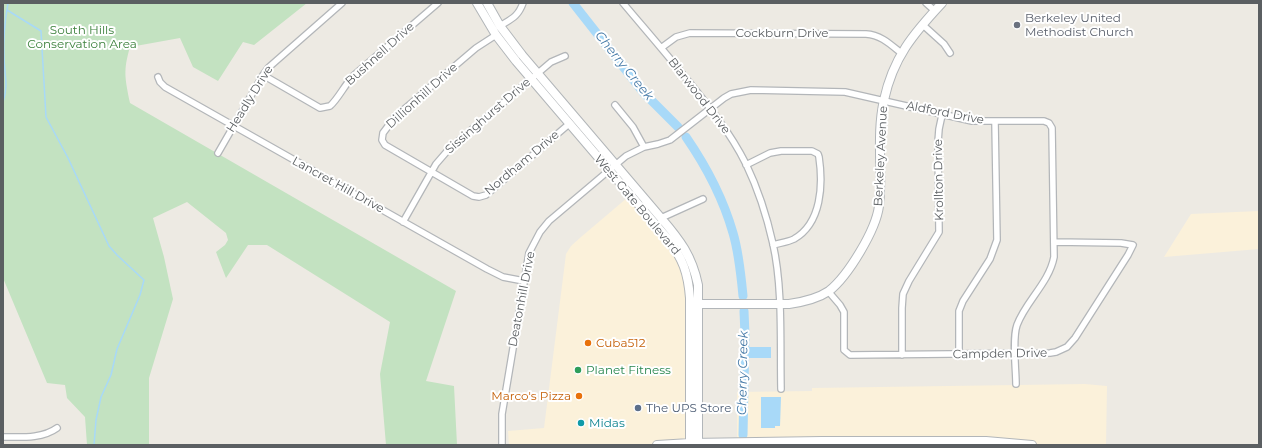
<!DOCTYPE html>
<style>
body{margin:0}
#map{position:relative;width:1262px;height:448px;overflow:hidden;background:#edeae3;font-family:Montserrat,sans-serif}
canvas{display:block}
.frame{position:absolute;inset:0;border:4px solid #5b5f62;pointer-events:none}
</style>
<div id="map">
<canvas width="1262" height="448"></canvas>
<div class="frame"></div>
</div>
<script>
const g = document.querySelector('canvas').getContext('2d');
g.lineJoin = 'round';
function fill(path, color) { g.fillStyle = color; g.fill(path, 'evenodd'); }
function stroke(path, color, width, dash) { g.strokeStyle = color; g.lineWidth = width; g.lineCap = dash ? 'butt' : 'round'; g.setLineDash(dash || []); g.stroke(path); }
function drawText(font, color, halo, rows, align = 'center') {
  g.font = font + ' Montserrat,sans-serif'; g.lineWidth = 4; g.setLineDash([]); g.textBaseline = 'middle'; g.strokeStyle = halo; g.fillStyle = color; for (const [text, x, y, turn = 0] of rows) {
    g.save(); g.translate(x, y); g.rotate((+turn || 0) * Math.PI / 180); g.textAlign = isNaN(turn) ? turn : align; if (halo) g.strokeText(text, 0, 0); g.fillText(text, 0, 0); g.restore();
  }
}
fill(new Path2D(`
 M 627,198 L 670,250 L 679,263 L 684,277 L 686,298 L 685,445 L 509,445 L 508,431 L 544,428 L 566,254 L 571,246 L 581,237 Z
 M 1259,211 L 1259,249 L 1164,257 L 1191,214 Z
 M 1085,384 L 1107,386 L 1106,445 L 737,445 L 737,392 L 812,391 L 812,388 Z`), '#fbf1da');
fill(new Path2D(`
 M 3,3 L 307,3 L 254,45 L 243,42 L 218,81 L 193,67 L 180,38 L 130,47 C 123,71 125,78 130,103 L 456,291 L 426,381 L 454,386 L 457,445 L 386,445 L 380,374 L 390,322 L 267,245 L 248,245 L 226,278 L 216,252 L 225,245 L 228,240 L 226,233 L 187,202 L 153,218 L 164,257 L 173,299 L 149,378 L 149,445 L 87,445 L 85,417 L 67,398 L 65,385 L 47,383 L 3,278 Z`), '#c3e2c1');
fill(new Path2D(`
 M 748,347 L 771,347 L 771,358 L 748,358 Z
 M 761,397 L 781,397 L 780,426 L 775,426 L 775,428 L 761,428 Z`), '#a8d9f8');
stroke(new Path2D(`
 M 7,10 L 41,31 L 46,117 L 68,158 L 109,246 L 117,255 L 144,280 L 140,295 L 117,349 L 111,375 L 101,397 L 96,420 L 94,445
 M 3,102 C 9,85 4,73 4,56 C 3,38 5,20 8,3`), '#a8d9f8', 1.5);
stroke(new Path2D(`
 M 573,3 L 643,92 L 678,127
 M 686,137 C 706,166 723,198 733,233 C 739,253 741,275 743,296
 M 743,435 L 745,335 L 744,311`), '#a8d9f8', 9);
const street = new Path2D(`
 M 623,3 C 644,28 665,52 685,77 C 708,105 730,132 746,164 C 758,189 767,217 773,244 C 783,288 780,343 781,389
 M 926,3 L 935,11
 M 923,25 L 944,44 L 950,53
 M 500,26 C 511,19 518,17 523,3
 M 496,35 L 476,48 L 395,117 L 383,133 L 382,140 L 385,145 L 473,196 L 479,197 L 486,195 L 569,124
 M 661,48 L 676,37 L 690,33 L 866,34 C 881,35 890,44 901,53
 M 263,75 L 320,108 L 330,106 C 338,99 344,86 353,76 L 438,3
 M 158,77 L 160,82 L 165,87 L 487,269 L 503,277 L 524,281
 M 615,105 L 633,127 L 644,147
 M 218,153 L 263,75 L 268,68 L 342,3
 M 746,165 L 770,153 L 781,151 L 812,151 L 818,154 L 819,157 C 823,184 822,223 794,239 C 788,242 780,243 773,245
 M 661,218 L 703,199
 M 403,222 L 436,164 L 449,149 L 551,62 L 565,56
 M 828,291 L 840,305 L 844,312 L 844,350 L 850,355 L 1050,353 L 1056,352 L 1067,347 L 1075,338 L 1128,255 L 1133,245 L 1121,243 L 1054,242
 M 902,355 L 902,308 L 903,294 L 909,281 L 939,232 L 938,142 L 939,129 L 942,115
 M 959,355 L 959,311 L 963,301 L 990,259 L 997,240 L 995,122
 M 3,437 C 20,437 42,439 57,428
 M 502,445 L 502,414 L 529,253 L 540,232 L 549,221 L 626,156 L 644,147 L 658,144 L 670,140 L 724,98 L 731,94 L 751,90 L 845,92 L 972,121 L 1044,121 L 1049,123 L 1052,128 L 1054,257 C 1049,283 1026,301 1017,325 C 1012,339 1016,369 1016,384`);
const secondary = new Path2D(`
 M 477,3 L 496,35 L 516,61 L 668,239 C 683,259 688,273 690,298 L 690,445
 M 487,3 L 500,26 L 522,55 L 661,218 C 680,240 692,256 698,285 L 698,445
 M 694,304 L 789,304 C 803,302 817,299 829,291 C 848,276 876,230 879,206 C 883,171 876,135 884,100 C 893,58 913,34 942,3
 M 657,445 L 690,443 L 822,441 L 986,441 L 1032,445`);
stroke(street, '#b3b6b9', 8);
stroke(secondary, '#b2b6b9', 10);
stroke(street, '#fff', 5.5);
stroke(secondary, '#fff', 8);
for (const [x, y, r, color] of [
 [1017,25,4,"#6b7280"],
 [588,343,4,"#e8710a"],
 [578,370,4,"#2e9e5b"],
 [579,396,4,"#e8710a"],
 [638,408,4,"#5c6f8a"],
 [581,423,4,"#0f9aa8"]
]) { const dot = new Path2D(); dot.arc(x, y, r, 0, 2 * Math.PI); g.fillStyle = color; g.fill(dot); stroke(dot, '#fff', 1.5); }
drawText('12px', '#5b616d', '#fff', [
 ["Berkeley United",1025,18],
 ["Methodist Church",1025,32]
], 'left');
drawText('12px', '#3c813c', '#fff', [
 ["South Hills",82,30],
 ["Conservation Area",82,44]
]);
drawText('12px', '#5b5f62', '#fff', [
 ["Cockburn Drive",782,33],
 ["Bushnell Drive",380,54,-42],
 ["Dillionhill Drive",422,96,-42],
 ["Blarwood Drive",699,96,52],
 ["Headly Drive",250,99,-58],
 ["Aldford Drive",945,113,11],
 ["Sissinghurst Drive",488,116,-41],
 ["Berkeley Avenue",881,156,-87],
 ["Nordham Drive",522,163,-40],
 ["Krollton Drive",939,180,-91],
 ["Lancret Hill Drive",338,185,29],
 ["West Gate Boulevard",637,205,50],
 ["Deatonhill Drive",522,299,-79],
 ["Campden Drive",1000,354,-1]
]);
drawText('12px', '#c56008', '#fff', [
 ["Cuba512",596,343],
 ["Marco's Pizza",571,396,"right"]
], 'left');
drawText('12px', '#27864d', '#fff', [
 ["Planet Fitness",586,370]
], 'left');
drawText('12px', '#4e5e75', '#fff', [
 ["The UPS Store",646,408]
], 'left');
drawText('12px', '#0d838f', '#fff', [
 ["Midas",589,423]
], 'left');
drawText('italic 13px', '#477ba8', '#fff', [
 ["Cherry Creek",624,66,51],
 ["Cherry Creek",743,373,-89]
]);
</script>
